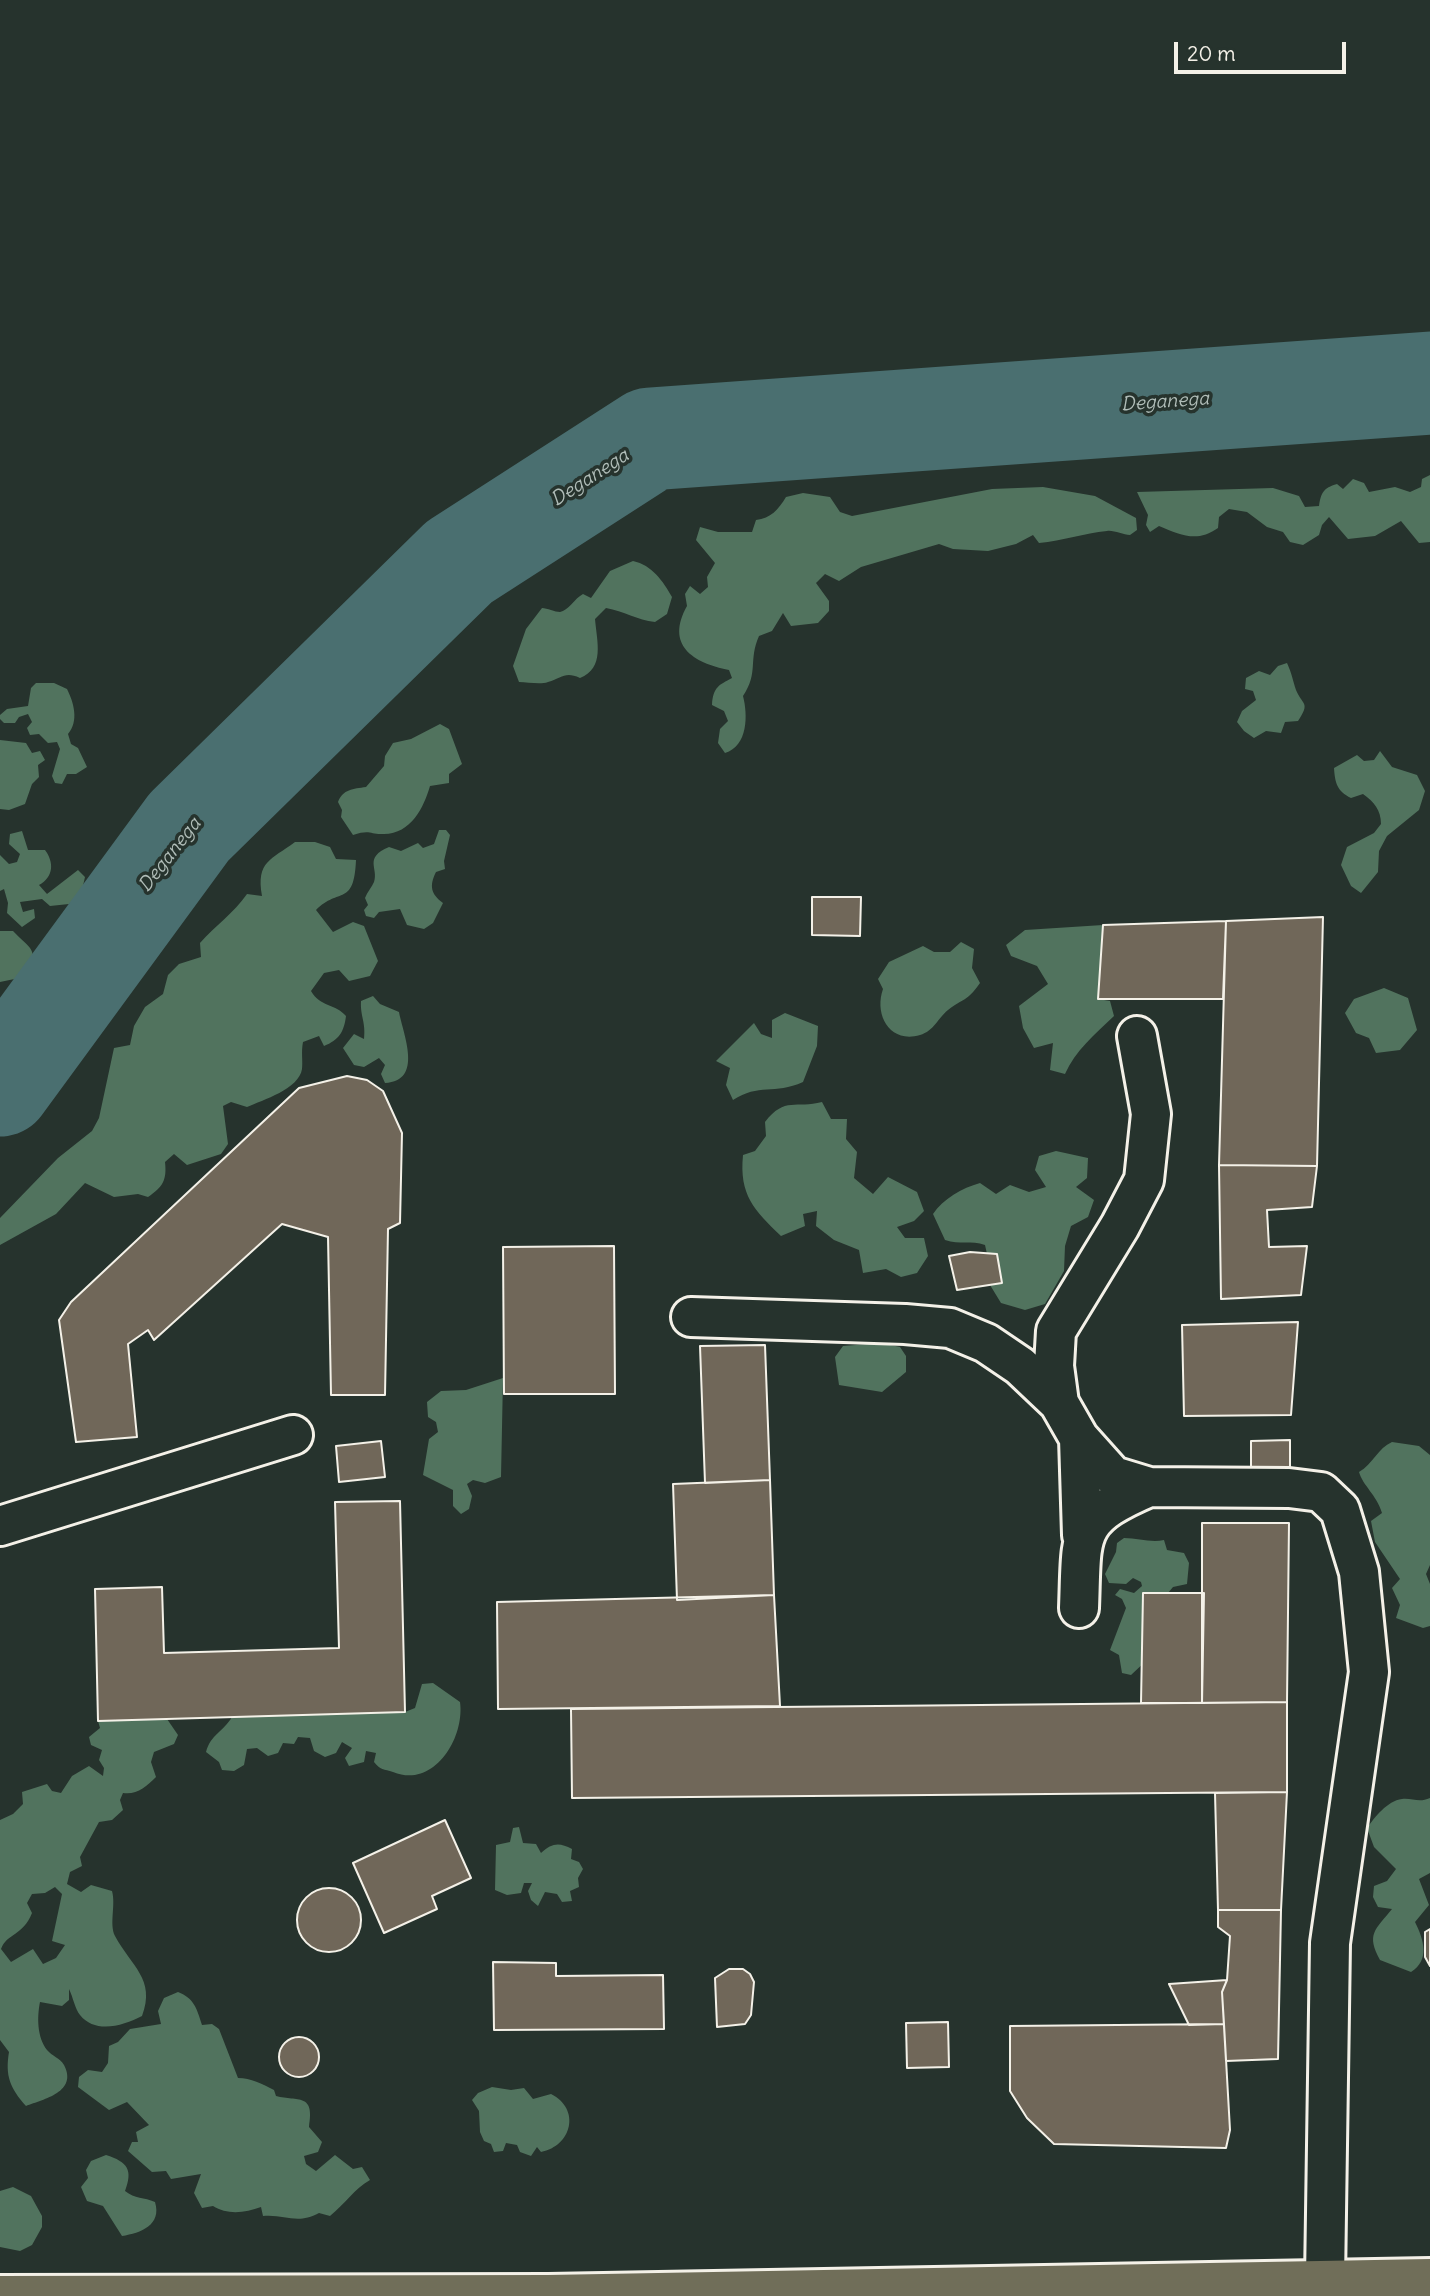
<!DOCTYPE html>
<html>
<head>
<meta charset="utf-8">
<style>
  body { margin:0 }
  #map { position:relative; width:1430px; height:2296px; overflow:hidden; background:#26332d; font-family:Delius,sans-serif }
  canvas { display:block }
  .scale { position:absolute; left:1174px; top:42px; width:172px; height:32px; box-sizing:border-box; border:4px solid #f4f1e8; border-top:0; padding-left:9px; font-size:21px; line-height:24px; white-space:nowrap; color:#f4f1e8; -webkit-text-stroke:5px #26332d; paint-order:stroke }
</style>
</head>
<body>
<div id="map">
<canvas width="1430" height="2296"></canvas>
<div class="scale">20 m</div>
</div>
<script>
const c = document.querySelector('canvas').getContext('2d');
c.lineJoin = 'round';
function fill(path, color) { c.fillStyle = color; c.fill(path, 'evenodd'); }
function strokePath(path, color, width, dash) { c.strokeStyle = color; c.lineWidth = width; c.lineCap = dash ? 'butt' : 'round'; c.setLineDash(dash || []); c.stroke(path); }
function write(font, color, halo, rows, align = 'center') {
  c.font = font + ' Delius,sans-serif'; c.lineWidth = 7; c.setLineDash([]); c.textBaseline = 'middle'; c.strokeStyle = halo; c.fillStyle = color; for (const [text, x, y, turn = 0] of rows) {
    c.save(); c.translate(x, y); c.rotate((+turn || 0) * Math.PI / 180); c.textAlign = isNaN(turn) ? turn : align; if (halo) c.strokeText(text, 0, 0); c.fillText(text, 0, 0); c.restore();
  }
}
const green = new Path2D(`
  M1430 475V542L1419 543 1401 521 1375 536 1348 539 1329 517 1322 525 1319 535 1303 545 1290 542 1283 532 1267 527 1247 512 1229 509 1219 517 1218 528C1197 543 1181 535 1159 526L1150 532 1146 525 1148 515 1137 492 1273 488 1299 496 1305 507 1319 506C1321 493 1323 488 1337 484L1343 489 1353 479 1364 483 1369 492 1395 487 1410 492 1421 487 1422 479Z
  M1043 487 1095 496 1136 518 1137 530 1130 535C1123 535 1114 530 1107 531 1084 533 1063 541 1039 543L1033 535 1016 544 988 551 953 549 939 544 861 567 839 581 825 574 816 583 829 601V611L818 623 791 626 783 613 772 631 759 636C748 661 759 672 743 696 748 715 748 746 725 753L718 743 720 729 728 721 724 711 712 705C713 687 719 685 732 678L729 670C693 663 665 645 687 606L685 594 690 586 700 594 708 587 707 577 715 563 696 540 700 527 718 532H752L756 520C771 518 778 510 786 497L803 493 830 497 840 512 852 516 992 489Z
  M633 561C652 565 663 581 672 597L667 614 655 622C637 620 624 611 606 608L595 619C597 642 605 668 580 678 565 671 562 678 548 682 540 685 528 682 519 682L513 666 526 629 542 608C547 608 555 612 560 612 568 611 575 598 583 594L591 598 610 571Z
  M1287 663C1292 674 1293 681 1296 690 1302 705 1311 702 1298 721L1285 722 1281 733 1266 731 1254 738 1244 731 1237 722 1242 711 1256 700 1253 691 1245 689 1246 678 1259 671 1270 675 1278 666Z
  M36 683H54L67 689C74 703 79 721 68 734L71 744 78 748 87 767 76 774H67L62 784 55 783 52 776 60 749 57 742 48 743 39 734 30 735 27 728 32 722 28 714 19 717 15 723H4L0 719V715L7 709 28 706 31 688Z
  M440 724 449 729 462 764 449 774V783L430 786C424 807 411 834 384 834 370 835 371 829 353 835L341 817 342 810 338 802C343 789 353 789 366 787L384 766 385 756 393 743 411 739Z
  M0 740 26 743 32 753 40 751 45 760 38 765 39 777 32 784 25 804 9 810 0 809Z
  M1380 751 1392 767 1417 775 1425 791 1419 810 1387 836 1379 851 1378 872 1361 893 1351 886 1341 865 1347 847 1374 833 1381 824C1381 810 1374 802 1363 794L1351 798C1337 791 1335 783 1334 768L1357 755 1364 761 1374 760Z
  M439 830H446L450 835 444 861 445 869 436 872C429 886 431 894 443 903L433 923 424 929 407 925 400 909 379 912 374 918 366 916 364 910 368 905 365 898C367 892 372 887 374 882 379 868 363 858 389 847L401 851 418 843 423 848 434 844Z
  M22 831 28 850H45C54 862 54 877 39 885L47 894 78 870 85 877 82 890 69 904 50 906 42 899 20 902 23 912 34 909 35 918 22 927 7 913 8 903 4 889 0 891V855L9 864 17 862 20 854 9 844 10 834Z
  M295 842H315L330 847 336 859 356 860C354 907 339 887 316 910L333 932 353 922 364 926 378 961 370 976 349 981 339 970 324 973 311 991C320 1007 336 1004 346 1016 344 1032 339 1040 324 1046L319 1036 303 1042C301 1052 303 1061 302 1069 299 1089 263 1100 247 1107L231 1102 223 1106 228 1144 221 1154 187 1165 174 1154 165 1162C167 1180 163 1187 148 1197L138 1194 114 1197 85 1183 56 1214 0 1245V1218L58 1158 92 1131 99 1118 114 1048 130 1045 134 1026 145 1007 163 994 168 975 179 964 201 957 200 943C215 926 234 913 247 894L262 896C256 861 271 860 295 842Z
  M1103 925 1098 999 1110 1001 1114 1016C1095 1034 1075 1051 1065 1074L1050 1070 1053 1043 1034 1048 1023 1028 1019 1006 1048 984 1037 966 1011 956 1006 945 1025 930Z
  M0 931H13C31 950 38 947 29 976L0 982Z
  M961 942 974 949 972 968 980 983C967 1002 963 998 948 1010 938 1018 934 1031 920 1035 889 1044 874 1014 883 989L878 979 889 962 923 946 934 952H950Z
  M1384 988 1408 998 1417 1030 1400 1050 1376 1053 1369 1038 1356 1033 1345 1013 1354 999Z
  M373 996 380 1004 399 1012C403 1034 424 1081 385 1083L381 1074 385 1065 379 1058 364 1067 354 1065 343 1048 354 1034 364 1039C366 1022 360 1016 361 1001Z
  M785 1013 818 1026 817 1046 803 1082C774 1095 759 1083 733 1100L726 1085 730 1068 716 1061 754 1023 761 1034 772 1038V1020Z
  M822 1102 831 1119H847L846 1139 857 1152 854 1178 873 1194 888 1177 917 1192 924 1211 914 1221 897 1227 905 1238H924L928 1256 917 1273 901 1277 886 1269 863 1273 859 1250 834 1240 816 1226 817 1211 803 1214 805 1226 781 1236C754 1210 739 1195 743 1155L755 1151 766 1136 765 1122C785 1096 796 1109 822 1102Z
  M1056 1151 1088 1158 1087 1178 1076 1187 1094 1200 1088 1217 1071 1226 1065 1246 1064 1271 1045 1304 1025 1310 1001 1303 990 1285 1002 1283 997 1255 987 1254 985 1245C971 1240 960 1245 945 1240L933 1214C943 1199 962 1188 980 1183L996 1194 1010 1185 1029 1192 1046 1187 1035 1170 1039 1156Z
  M881 1343 900 1347 906 1356V1372L882 1392 839 1385 835 1357 843 1346Z
  M503 1378 501 1477 485 1483 473 1480 467 1484 472 1496 469 1509 461 1514 453 1506V1490L423 1475 429 1439 438 1432 436 1422 428 1417 427 1402 441 1391 466 1390Z
  M1392 1442 1419 1446 1430 1455V1565L1426 1574 1430 1584V1626L1423 1628 1396 1618 1400 1605 1392 1588 1400 1579 1375 1542 1371 1521 1382 1513C1376 1494 1363 1486 1359 1472 1373 1464 1378 1448 1392 1442Z
  M1124 1538C1138 1538 1151 1543 1164 1540L1167 1550 1184 1553 1189 1563 1187 1584 1173 1587 1168 1593 1147 1660 1131 1675 1122 1673 1119 1655 1110 1650 1126 1608 1122 1599 1115 1595 1120 1589 1134 1593 1142 1586 1141 1582 1133 1578 1126 1584 1109 1583 1105 1574 1116 1552 1117 1543Z
  M433 1683 460 1702C465 1738 434 1789 393 1772 384 1769 380 1770 374 1762L376 1753 366 1751 364 1762 349 1766 345 1758 352 1748 342 1742 336 1753 325 1757 314 1751 310 1738 298 1737 294 1744 283 1743 278 1753 268 1756 257 1748 247 1749 244 1765 234 1771 222 1770 219 1762 206 1752C211 1734 223 1732 232 1717L405 1712 415 1708 422 1684Z
  M167 1719 178 1735 174 1744 154 1752 151 1762 156 1777C146 1787 137 1795 123 1793L120 1800 123 1810 112 1820 99 1822 80 1857 82 1866 70 1872 67 1884 81 1892 91 1885 112 1891C116 1905 109 1924 115 1936 131 1966 156 1979 142 2016 123 2026 95 2034 80 2015 75 2009 73 1997 69 1989V2000L62 2006 40 2002C37 2017 37 2037 47 2050 52 2056 60 2058 64 2065 78 2092 44 2099 26 2106 10 2088 5 2076 9 2052L0 2040V1820L13 1814 23 1804 22 1792 47 1784 52 1791 61 1793 72 1776 89 1766 103 1776 104 1768 99 1760 102 1750 91 1745 89 1737 100 1728 98 1721ZM55 1887 62 1894 52 1941 65 1945 56 1958 43 1964 33 1949 11 1962 1 1949C7 1933 23 1936 32 1913L27 1903 32 1894 45 1893Z
  M1430 1798V1873L1419 1879 1429 1905 1415 1922C1424 1940 1430 1960 1411 1972L1380 1960C1366 1934 1375 1930 1392 1909L1378 1907 1373 1897 1374 1886 1387 1881 1396 1869 1374 1847 1367 1828C1375 1817 1387 1801 1402 1799 1413 1798 1419 1803 1430 1798Z
  M519 1827 523 1843 536 1844 541 1853C552 1843 559 1842 572 1849L571 1859 579 1862 583 1869 578 1878 579 1887 570 1891 572 1901 562 1902 557 1894 545 1892 538 1906 531 1900 528 1891 532 1883H524L521 1893 507 1895 495 1890 496 1845 510 1842 513 1828Z
  M178 1992C194 1998 197 2009 202 2025L212 2024 219 2029 238 2078C251 2078 262 2084 274 2090L276 2096C298 2102 315 2092 309 2127L322 2142 318 2152 304 2156 306 2164 316 2171 335 2155 353 2169 362 2167 370 2180C355 2188 344 2205 330 2216L319 2213C297 2225 285 2214 263 2216L261 2207C245 2213 227 2215 213 2206L202 2208 194 2193 201 2174 171 2179 166 2171 152 2172 128 2151 132 2142H138L136 2132 149 2125 127 2102 109 2110 78 2087 79 2077 88 2070 102 2072 108 2063 109 2046 118 2042 130 2029 161 2024 158 2011 164 1998Z
  M492 2087 511 2090 524 2088 533 2099 551 2094C581 2109 572 2146 541 2152L537 2147 531 2156 520 2152 517 2145 506 2143 503 2151 494 2152 491 2144 484 2141 480 2132 479 2111 472 2100 478 2093Z
  M106 2155C128 2162 133 2170 125 2191 135 2199 144 2197 155 2202 162 2225 141 2233 122 2236L103 2206 87 2201 81 2187 88 2178 86 2170 91 2161Z
  M13 2187 31 2196 42 2216V2227L32 2245 20 2251 0 2247V2191Z`);
const river = new Path2D(`
  M0 1085 189 827 459 562 650 439 1430 383`);
const building = new Path2D(`
  M812 897H861L860 936 812 935Z
  M1323 917 1317 1166 1219 1165 1226 921Z
  M1226 921 1223 999H1098L1103 925Z
  M347 1076 367 1080 383 1091 402 1133 400 1223 388 1229 385 1395H331L328 1237 282 1224 154 1340 148 1330 128 1344 137 1437 76 1442 59 1320 71 1302 299 1088Z
  M1219 1165 1317 1166 1312 1207 1267 1210 1269 1247 1307 1246 1301 1295 1221 1299Z
  M614 1246 615 1394H504L503 1247Z
  M970 1252 997 1254 1002 1283 957 1290 949 1256Z
  M1298 1322 1291 1415 1184 1416 1182 1325Z
  M765 1345 770 1480 705 1483 700 1346Z
  M1290 1440V1470L1251 1471V1441Z
  M381 1441 385 1477 339 1482 336 1446Z
  M770 1480 774 1595 677 1600 673 1484Z
  M400 1501 405 1712 98 1721 95 1589 162 1587 164 1653 339 1648 335 1502Z
  M1202 1523H1289L1287 1702 1202 1703Z
  M1143 1593H1204L1202 1703H1141Z
  M774 1595 780 1706 498 1709 497 1602Z
  M1287 1702V1792L572 1798 571 1709Z
  M1287 1792 1281 1910H1218L1215 1793Z
  M445 1820 471 1878 432 1896 437 1909 384 1933 353 1863Z
  M297 1920a32 32 0 1 1 64 0a32 32 0 1 1-64 0Z
  M1218 1910H1281L1278 2059 1226 2061 1222 1992 1227 1980 1230 1936 1218 1927Z
  M1430 1929V1966L1425 1957V1932Z
  M493 1962 556 1963V1976L663 1975 664 2029 494 2030Z
  M729 1969H743L750 1974 754 1982 751 2015 745 2024 717 2027 715 1978Z
  M1227 1980 1222 1992 1224 2024 1189 2025 1169 1984Z
  M948 2022 949 2067 907 2068 906 2023Z
  M1224 2024 1230 2130 1226 2148 1054 2144 1027 2118 1010 2091V2026Z
  M279 2057a20 20 0 1 1 40 0a20 20 0 1 1-40 0Z`);
const minor = new Path2D(`
  M1137 1036 1151 1114 1144 1180 1120 1226 1056 1331 1054 1366 1059 1403 1079 1438 1113 1476 1149 1487 1289 1488 1321 1492 1340 1510 1359 1572 1369 1672 1330 1943 1325 2280
  M691 1317 905 1324 950 1328 986 1343 1020 1366 1059 1403
  M1079 1438 1082 1535
  M0 1526 293 1435
  M1079 1608C1082 1533 1074 1519 1149 1487`);
const highway = new Path2D(`
  M0 2295 548 2294 1430 2278`);
const waterNames = [
  ["Deganega",1165,402,-4],
  ["Deganega",590,478,-33],
  ["Deganega",170,855,-52]
];
fill(green, '#51735e');
strokePath(river, '#4a6f70', 103);
fill(building, '#706759');
strokePath(building, '#f4f1e8', 2);
strokePath(minor, '#f4f1e8', 44);
strokePath(highway, '#f4f1e8', 44);
strokePath(minor, '#26332d', 38);
strokePath(highway, '#706e59', 38);
write('italic 19px', '#b0bdb8', '#26332d', waterNames);
</script>
</body>
</html>
